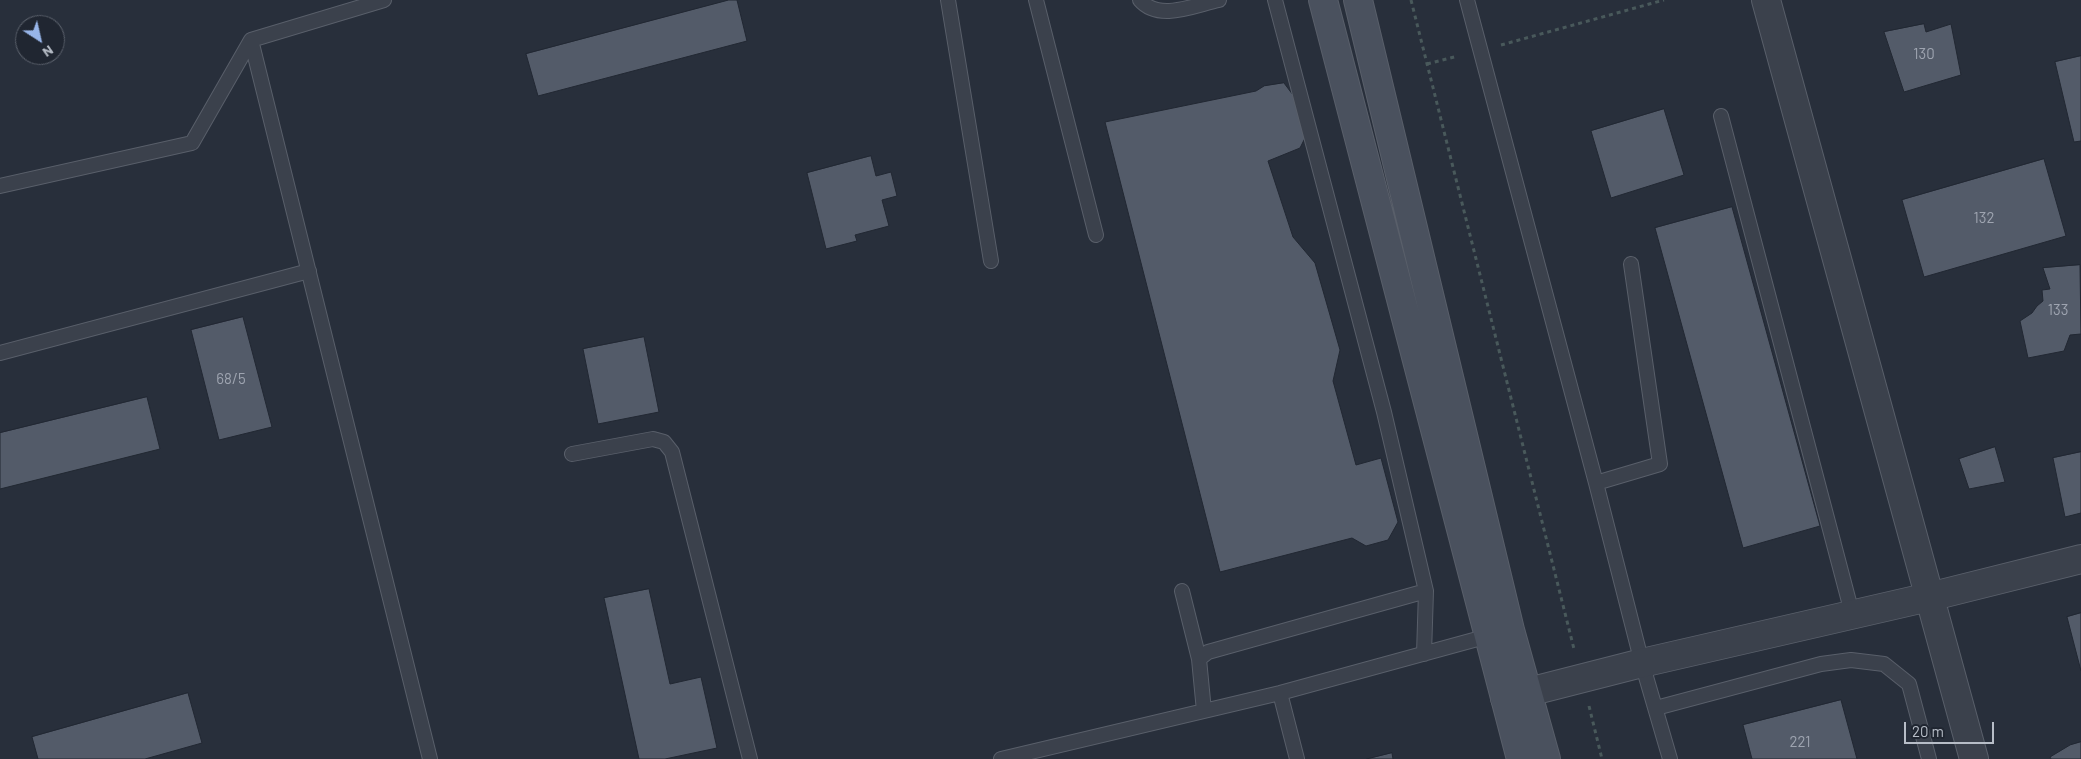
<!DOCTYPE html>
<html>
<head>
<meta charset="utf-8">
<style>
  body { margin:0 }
  #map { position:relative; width:2081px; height:759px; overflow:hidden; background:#282f3b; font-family:Barlow,sans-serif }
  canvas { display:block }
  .north { position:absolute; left:15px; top:15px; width:50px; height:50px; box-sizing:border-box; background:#202631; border:1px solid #5c626d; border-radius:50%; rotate:145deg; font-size:14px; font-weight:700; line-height:20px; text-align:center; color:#b7bdc7 }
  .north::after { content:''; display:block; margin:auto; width:18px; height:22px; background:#98b6ea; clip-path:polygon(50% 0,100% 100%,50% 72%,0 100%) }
  .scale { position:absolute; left:1904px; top:722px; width:90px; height:22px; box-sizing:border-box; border:2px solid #b7bdc7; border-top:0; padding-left:6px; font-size:15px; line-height:18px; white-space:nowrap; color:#b7bdc7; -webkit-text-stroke:4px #202631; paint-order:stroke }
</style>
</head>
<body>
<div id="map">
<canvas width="2081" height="759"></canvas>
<div class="north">N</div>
<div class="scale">20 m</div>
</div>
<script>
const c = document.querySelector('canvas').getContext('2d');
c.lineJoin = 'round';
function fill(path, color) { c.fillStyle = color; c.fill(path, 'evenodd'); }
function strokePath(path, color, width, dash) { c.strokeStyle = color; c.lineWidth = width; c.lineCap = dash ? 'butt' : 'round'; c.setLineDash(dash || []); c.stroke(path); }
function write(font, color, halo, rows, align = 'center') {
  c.font = font + ' Barlow,sans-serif'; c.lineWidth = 4; c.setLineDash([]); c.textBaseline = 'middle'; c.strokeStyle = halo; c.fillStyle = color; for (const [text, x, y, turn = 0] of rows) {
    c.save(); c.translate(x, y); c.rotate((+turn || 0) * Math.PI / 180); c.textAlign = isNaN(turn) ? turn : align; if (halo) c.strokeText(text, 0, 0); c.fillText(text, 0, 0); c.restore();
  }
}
const building = new Path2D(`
  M729 0H737L747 41 538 96 526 54Z
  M1924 24 1926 32 1951 24 1961 75 1904 92 1884 32Z
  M2081 56V141L2074 142 2055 62Z
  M1284 83 1293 95 1305 138 1300 148 1268 161 1293 237 1315 263 1340 350 1333 381 1356 465 1381 458 1398 522 1388 540 1366 546 1352 538 1220 572 1105 122 1256 91 1264 86Z
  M1664 109 1684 175 1611 198 1591 131Z
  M871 156 876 176 891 172 897 196 882 200 889 226 855 235 857 241 826 249 807 173Z
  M2044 159 2066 236 1924 277 1902 200Z
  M1732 207 1820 526 1743 548 1655 228Z
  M2080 265 2081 334 2070 335 2064 351 2028 358 2020 321 2032 313 2037 306 2043 301 2042 290 2050 289 2043 268Z
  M243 317 272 427 219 440 191 330Z
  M644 337 659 412 598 424 583 349Z
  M147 397 160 449 0 489V433Z
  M1995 447 2005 482 1969 489 1959 459Z
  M2081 452V513L2065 517 2053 458Z
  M649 589 670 684 701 677 717 748 665 759H639L604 598Z
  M2081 613V671L2067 617Z
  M188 693 202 743 145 759H38L32 737Z
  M1841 700 1857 759H1752L1743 725Z
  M2081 742V759H2051L2050 757 2070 745Z
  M1392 753 1393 759H1367Z`);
const path = new Path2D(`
  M1411 0 1574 649
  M1501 45 1664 0
  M1427 64 1458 56
  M1589 706 1602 759`);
const lane = new Path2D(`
  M948 0 991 261
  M1036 0 1096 235
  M1140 0C1159 22 1195 5 1219 0
  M1275 0 1384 412 1426 591 1424 654
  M1467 0 1596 483 1642 663 1670 759
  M251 40 430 759
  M1721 116 1852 613
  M0 186 192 143 251 40 384 0
  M0 353 309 271
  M572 454 653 439 664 442 672 452 750 759
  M1596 483 1660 464 1631 264
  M1182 591 1199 659
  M1280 693 1297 759
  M1656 708 1821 664 1851 660 1884 664 1909 684 1929 759
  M1204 711 1199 659 1208 652 1426 591
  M1001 759 1280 693 1492 635`);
const street = new Path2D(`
  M1766 0 1974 759
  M1505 698 1642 663 1929 597 2081 559`);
const secondary = new Path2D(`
  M1323 0 1521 759
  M1358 0 1510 630 1546 759`);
const numberNames = [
  ["130",1924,54],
  ["132",1984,218],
  ["133",2058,310],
  ["68/5",231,379],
  ["221",1800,742]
];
fill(building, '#535b69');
strokePath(building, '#222833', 1);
strokePath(lane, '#595f6a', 16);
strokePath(street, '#595f6a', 30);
strokePath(secondary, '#595f6a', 30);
strokePath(path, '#49595b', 3, [4, 4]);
strokePath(lane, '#3b414c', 14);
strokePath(street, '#3b414c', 28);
strokePath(secondary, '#4a515e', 28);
write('15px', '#9ea4b0', null, numberNames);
</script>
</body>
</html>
